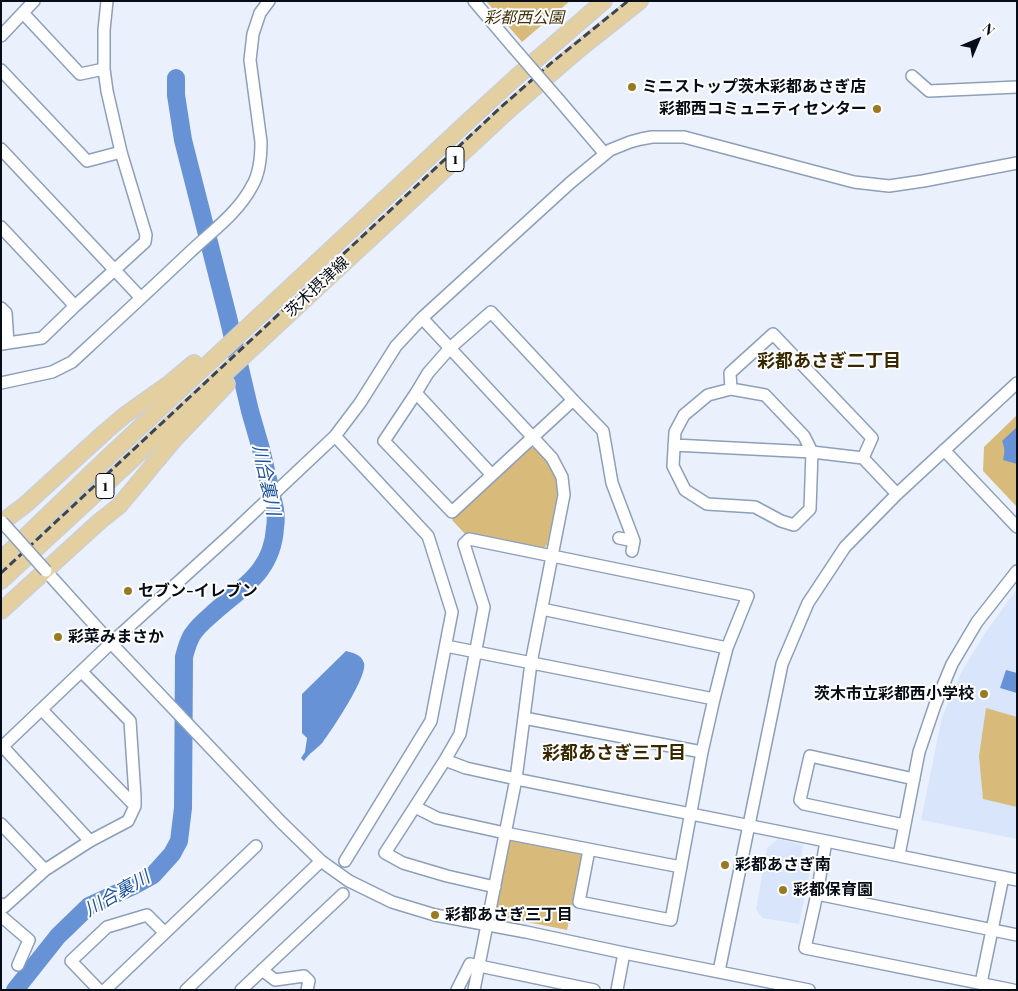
<!DOCTYPE html>
<html>
<head>
<meta charset="utf-8">
<style>
  body { margin:0 }
  #map { position:relative; width:1018px; height:991px; overflow:hidden; background:#eaf1fd; font-family:"Playfair Display",serif }
  canvas { display:block }
  .frame { position:absolute; inset:0; border:2px solid #070d16; pointer-events:none }
  .north { position:absolute; left:953px; top:15px; width:50px; height:50px; -webkit-text-stroke:4px #fefefe; paint-order:stroke; rotate:45deg; font-size:14px; font-weight:700; line-height:20px; text-align:center; color:#070d16 }
  .north::after { content:''; display:block; margin:auto; width:18px; height:22px; background:#070d16; clip-path:polygon(50% 0,100% 100%,50% 72%,0 100%) }
</style>
</head>
<body>
<div id="map">
<canvas width="1018" height="991"></canvas>
<div class="frame"></div>
<div class="north">N</div>
</div>
<script>
const c = document.querySelector('canvas').getContext('2d');
c.lineJoin = 'round';
function fill(path, color) { c.fillStyle = color; c.fill(path, 'evenodd'); }
function strokePath(path, color, width, dash) { c.strokeStyle = color; c.lineWidth = width; c.lineCap = dash ? 'butt' : 'round'; c.setLineDash(dash || []); c.stroke(path); }
function write(font, color, halo, rows, align = 'center') {
  c.font = font + ' "Playfair Display","Noto Sans JP",serif'; c.lineWidth = 4; c.setLineDash([]); c.textBaseline = 'middle'; c.strokeStyle = halo; c.fillStyle = color; for (const [text, x, y, turn = 0] of rows) {
    c.save(); c.translate(x, y); c.rotate((+turn || 0) * Math.PI / 180); c.textAlign = isNaN(turn) ? turn : align; if (halo) c.strokeText(text, 0, 0); c.fillText(text, 0, 0); c.restore();
  }
}
const built = new Path2D(`
  M1017 589V839L921 820 942 717 962 671 985 633Z
  M778 839 803 845 800 868 810 871 799 924 762 918 756 909 767 848Z`);
const green = new Path2D(`
  M486 1H570L522 42Z
  M1017 415V507L983 471 984 447Z
  M530 448H535C540 453 546 457 549 463 565 488 553 518 547 545L543 549 465 534 452 520Z
  M986 708 1017 717V807L983 799 979 756Z
  M514 839 579 852 583 859 567 930 497 916 494 910 507 844Z`);
const water = new Path2D(`
  M1017 427V464L1003 460C1005 453 1005 448 1002 441Z
  M346 651C353 653 361 654 364 663 368 676 332 730 323 742 317 749 309 753 304 761L301 758 305 752 307 738 302 733V694Z
  M1006 670 1017 673V693L1000 688Z`);
const river = new Path2D(`
  M15 990 58 936 89 906 133 886 153 875 172 854 179 841 183 808 184 657C186 649 188 642 192 635 197 627 204 621 211 615 240 588 272 574 275 528 276 522 276 516 275 509L261 449 250 411 228 317 183 140 176 95V78`);
const minor = new Path2D(`
  M474 1 513 47
  M23 13 80 74 104 69
  M1 36 34 1
  M1 70 87 161 121 152
  M912 76 929 91 1017 87
  M559 100 605 154
  M1 149 141 298
  M1 227 75 306 145 242 146 235 121 152 107 91 104 69V30L107 1
  M1 308 6 313 8 343 2 344
  M491 312 573 400 452 512 384 441 416 393 428 373 450 348Z
  M422 318 552 458 562 477 564 495 531 663 516 779 474 990
  M8 343 42 338 75 306
  M1 383 52 372 72 362C112 325 151 289 190 252 211 232 238 213 252 186 260 173 261 157 261 142L250 60 253 34 260 13 269 1
  M731 389 765 395 804 436 812 452 810 509 794 525 781 521 755 507 707 504 685 490 673 466 675 432 684 415 708 395Z
  M731 389 730 373 773 334 872 438 863 458
  M416 393 492 475
  M573 400 603 431 612 483 634 541 632 551
  M335 436 428 536 452 612 431 721 345 861
  M674 445 812 452 863 458 897 494
  M944 450 1017 527
  M619 538 634 541
  M46 571 111 643 281 822 321 861 349 881 392 902 435 915 526 932 624 953 809 990
  M542 609 727 648
  M446 646 714 699
  M42 710 135 806
  M524 718 702 752
  M3 747 90 841
  M1 748 111 643 230 535 335 436 360 403 396 346 422 318 570 183 610 150 630 142 641 139 652 137H684L854 182 889 186 923 181 1017 163
  M445 760 466 768 516 779 826 841
  M415 807 437 818 505 833 681 867
  M1 824 45 870
  M904 825 804 804 800 800 810 756 914 779
  M899 855 919 752 935 705 952 664 977 622 1017 571
  M495 887 447 876 403 863 385 853 445 760 460 734 484 607 464 544 469 539 748 596 727 648 714 699 702 752 671 920 579 902 589 850
  M817 894 1017 935
  M1 904 4 907 45 870 90 841 128 821 135 806V796L130 721 82 672
  M1 916 29 940 18 965
  M262 970 275 980 304 976 309 981 307 990
  M719 971 782 664 808 603 845 547 897 494 1017 383
  M981 983 1003 877
  M99 990 71 961 107 927 147 915 165 933
  M105 990 256 846
  M186 990 321 861
  M241 990 343 894
  M457 990 470 964 594 990
  M617 990 624 953
  M1013 990 805 948 817 894 826 841 1017 880`);
const major = new Path2D(`
  M1 523 25 505 105 432 125 415 170 383 194 363
  M1 560 107 458 464 125 514 79 604 1
  M1 581 91 498 510 109 577 51 640 1
  M1 611 100 521 119 506 173 441 227 384`);
const rail = new Path2D(`
  M1 573 500 108 550 64 628 1`);
const minorBridge = new Path2D(`
  M513 47 559 100
  M2 522 46 571`);
const markers = [
  [632,87,5,"#9a7923"],
  [877,109,5,"#9a7923"],
  [128,591,5,"#9a7923"],
  [58,637,5,"#9a7923"],
  [984,694,5,"#9a7923"],
  [725,865,5,"#9a7923"],
  [783,890,5,"#9a7923"],
  [435,915,5,"#9a7923"]
];
const shields = [
  [455,159,18],
  [105,486,18]
];
const shieldNames = [
  ["1",455,159],
  ["1",105,486]
];
const parkNames = [
  ["彩都西公園",524,18]
];
const poiNames = [
  ["ミニストップ茨木彩都あさぎ店",642,87],
  ["彩都西コミュニティセンター",867,109,"right"],
  ["セブン-イレブン",138,591],
  ["彩菜みまさか",68,637],
  ["茨木市立彩都西小学校",974,694,"right"],
  ["彩都あさぎ南",735,865],
  ["彩都保育園",793,890],
  ["彩都あさぎ三丁目",445,915]
];
const streetNames = [
  ["茨木摂津線",317,287,-43]
];
const neighbourhoodNames = [
  ["彩都あさぎ二丁目",829,361],
  ["彩都あさぎ三丁目",614,753]
];
const waterNames = [
  ["川合裏川",266,480,78],
  ["川合裏川",117,894,-30]
];
fill(built, '#d8e5fa');
fill(green, '#d8bb7a');
fill(water, '#6792d5');
strokePath(river, '#6792d5', 18);
strokePath(minor, '#8d9fb9', 14);
strokePath(major, '#cdcfd0', 18);
strokePath(minor, '#fff', 11);
strokePath(major, '#e3cfa0', 15);
strokePath(rail, '#3e454e', 3, [8, 4]);
strokePath(minorBridge, '#8d9fb9', 14, []);
strokePath(minorBridge, '#fff', 11);
for (const [x, y, r, color] of markers) { const dot = new Path2D(); dot.arc(x, y, r, 0, 2 * Math.PI); c.fillStyle = color; c.fill(dot); strokePath(dot, '#fefefe', 2); }
for (const [x, y, w] of shields) { const box = new Path2D(); box.roundRect(x - w / 2, y - 12.5, w, 25, 4); c.fillStyle = '#fefefe'; c.fill(box); strokePath(box, '#070d16', 1); }
write('bold 15px', '#070d16', null, shieldNames);
write('italic 16px', '#43340f', '#fefefe', parkNames);
write('bold 16px', '#070d16', '#fefefe', poiNames, 'left');
write('16px', '#070d16', '#fefefe', streetNames);
write('bold 18px', '#372800', '#fefefe', neighbourhoodNames);
write('italic 18px', '#1c53a2', '#fefefe', waterNames);
</script>
</body>
</html>
